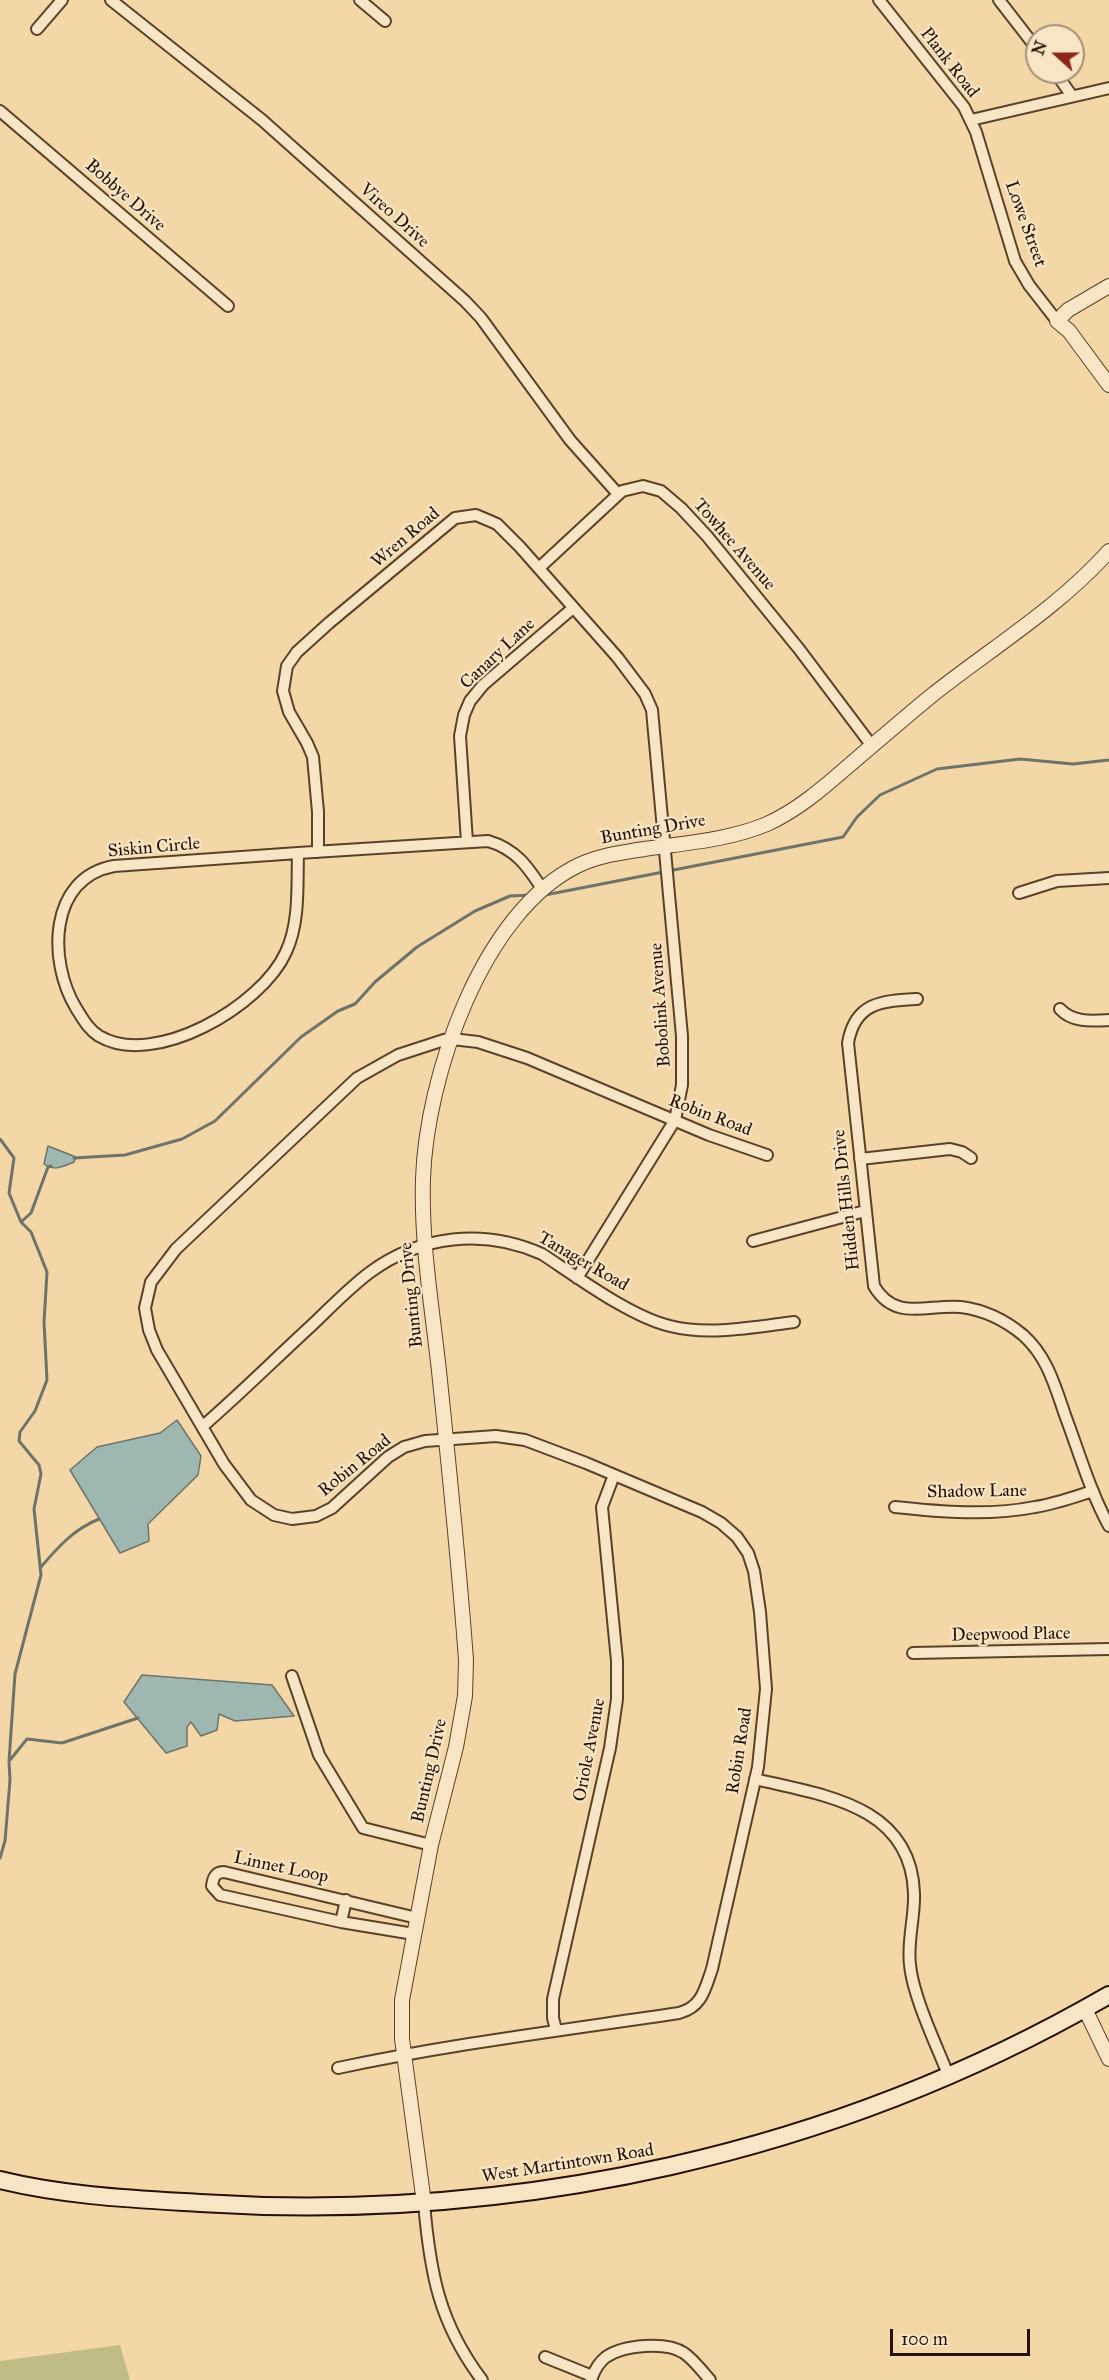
<!DOCTYPE html>
<html>
<head>
<meta charset="utf-8">
<style>
  body { margin:0 }
  #map { position:relative; width:1109px; height:2380px; overflow:hidden; background:#f4d7a7; font-family:"IM FELL Great Primer",serif }
  canvas { display:block }
  .north { position:absolute; left:1025px; top:24px; width:60px; height:60px; box-sizing:border-box; background:#f8e5c6; border:2px solid #a49077; border-radius:50%; rotate:291deg; font-size:16px; font-weight:700; line-height:24px; text-align:center; color:#261000 }
  .north::after { content:''; display:block; margin:auto; width:21px; height:27px; background:#8f2418; clip-path:polygon(50% 0,100% 100%,50% 72%,0 100%) }
  .scale { position:absolute; left:890px; top:2329px; width:140px; height:27px; box-sizing:border-box; border:3px solid #261000; border-top:0; padding-left:8px; font-size:18px; line-height:21px; white-space:nowrap; color:#261000; -webkit-text-stroke:4px #f8e5c6; paint-order:stroke }
</style>
</head>
<body>
<div id="map">
<canvas width="1109" height="2380"></canvas>
<div class="north">N</div>
<div class="scale">100 m</div>
</div>
<script>
const c = document.querySelector('canvas').getContext('2d');
c.lineJoin = 'round';
function fill(path, color) { c.fillStyle = color; c.fill(path, 'evenodd'); }
function strokePath(path, color, width, dash) { c.strokeStyle = color; c.lineWidth = width; c.lineCap = dash ? 'butt' : 'round'; c.setLineDash(dash || []); c.stroke(path); }
function write(font, color, halo, rows, align = 'center') {
  c.font = font + ' "IM FELL Great Primer",serif'; c.lineWidth = 4.5; c.setLineDash([]); c.textBaseline = 'middle'; c.strokeStyle = halo; c.fillStyle = color; for (const [text, x, y, turn = 0] of rows) {
    c.save(); c.translate(x, y); c.rotate((+turn || 0) * Math.PI / 180); c.textAlign = isNaN(turn) ? turn : align; if (halo) c.strokeText(text, 0, 0); c.fillText(text, 0, 0); c.restore();
  }
}
const green = new Path2D(`
  M120 2345 130 2380H0V2361Z`);
const water = new Path2D(`
  M48 1146 76 1157 74 1162C63 1166 55 1172 44 1164Z
  M177 1420 201 1456 198 1475 148 1524 149 1541 120 1553 70 1470 97 1447 160 1433Z
  M142 1675 272 1685 294 1716 235 1721 219 1714 217 1730 201 1736 191 1722 187 1727V1746L166 1753 124 1702Z`);
const stream = new Path2D(`
  M545 895 843 837 857 817 880 795 937 769 1020 759 1073 764 1109 760
  M0 1139 14 1158 9 1193 21 1222 31 1232 47 1272 44 1322 47 1380 35 1411 20 1432 19 1441 39 1465 41 1474 34 1509 41 1575 15 1674 9 1761 10 1780 5 1841 0 1858
  M74 1158 125 1155 182 1139 215 1121 301 1037 338 1011 355 1004 375 982 417 947 475 911 510 896 530 895
  M21 1222 31 1213 48 1167 51 1166
  M41 1567C58 1547 74 1529 99 1519
  M10 1760 27 1739 62 1743 138 1718`);
const minor = new Path2D(`
  M111 0 262 120 465 301 481 318 570 440 618 494
  M360 0 385 21
  M879 0 964 107 976 132 1015 261 1029 285 1057 321
  M999 0 1037 49
  M37 29 62 0
  M1055 72 1072 96
  M0 111 228 306
  M971 120 1109 88
  M539 568 622 491 643 486 661 491 681 508 707 536 799 649 872 746
  M467 842 460 736 464 715 470 701 483 685 573 608
  M318 852V812L313 757 307 743 289 712 283 691 287 666 297 652 329 623 455 518 476 515 497 524 520 547 618 658 645 694 652 710 682 1036V1085L675 1120 577 1278
  M298 853C297 885 300 922 286 952 262 1006 154 1069 99 1036 88 1029 83 1019 76 1008 48 962 48 878 114 866Z
  M298 853 488 841C516 849 528 867 543 890
  M1019 893 1057 881 1109 878
  M917 999C882 1001 855 1002 848 1043L874 1286C895 1322 927 1304 961 1307 984 1310 1005 1320 1023 1335 1047 1356 1055 1386 1065 1415 1079 1452 1090 1491 1109 1526
  M1060 1009C1073 1023 1092 1021 1109 1020
  M860 1159 950 1149 962 1152 971 1158
  M753 1241 865 1211
  M203 1426C240 1394 275 1359 311 1326 330 1308 348 1289 369 1273 420 1235 484 1228 542 1254 577 1277 631 1317 670 1326 709 1336 754 1327 794 1322
  M895 1507C941 1512 990 1516 1035 1507 1055 1504 1074 1497 1093 1491
  M913 1653 1109 1649
  M292 1676 319 1755 363 1828 431 1845
  M755 1779C821 1795 911 1804 914 1893 915 1917 907 1941 910 1965 913 1997 937 2046 949 2077
  M341 1922 346 1900
  M414 1934 341 1922 220 1895 212 1886C213 1878 215 1872 224 1872L417 1918
  M556 2030 553 2018V1999L610 1748 617 1699V1661L602 1507 614 1475
  M338 2068C451 2044 565 2030 679 2013 702 2007 705 1989 712 1969L758 1767 766 1689 760 1612 754 1571 748 1553 737 1537 721 1523 702 1512 586 1463 525 1440 496 1436 425 1441 404 1447 388 1457 332 1508 316 1516 292 1519 274 1515 251 1500 224 1464 157 1350 149 1330 145 1308 151 1282 176 1249 357 1078 398 1055 444 1040 452 1039 478 1042 527 1058 709 1135 767 1155
  M424 2203C430 2273 439 2323 482 2380
  M545 2357 592 2376
  M591 2380C594 2371 598 2363 606 2357 623 2345 666 2341 684 2353 694 2360 702 2371 710 2380`);
const tertiary = new Path2D(`
  M1109 286 1068 310 1057 321 1069 331 1109 385
  M1085 2009 1109 2059
  M424 2203 402 2039V2000L431 1845 456 1747 465 1696 466 1660C459 1563 449 1467 439 1371 432 1307 421 1243 423 1179 426 1078 482 911 579 865 600 855 621 853 644 849 685 843 729 840 767 824 796 811 822 789 846 768 874 744 902 720 931 696 990 649 1058 608 1109 551`);
const secondary = new Path2D(`
  M0 2180C65 2196 134 2199 200 2203 517 2223 834 2154 1109 1995`);
const streetNames = [
  ["Plank Road",949,63,52],
  ["Bobbye Drive",125,196,41],
  ["Vireo Drive",394,216,42],
  ["Lowe Street",1025,224,70],
  ["Wren Road",406,538,-40],
  ["Towhee Avenue",734,545,49],
  ["Canary Lane",498,654,-43],
  ["Bunting Drive",653,830,-10],
  ["Siskin Circle",154,848,-5],
  ["Bobolink Avenue",661,1005,-94],
  ["Robin Road",710,1116,21],
  ["Hidden Hills Drive",847,1200,-96],
  ["Tanager Road",583,1262,30],
  ["Bunting Drive",412,1295,-96],
  ["Robin Road",355,1466,-39],
  ["Shadow Lane",977,1492,-1],
  ["Deepwood Place",1011,1635,-1],
  ["Oriole Avenue",590,1750,-79],
  ["Robin Road",740,1751,-81],
  ["Bunting Drive",430,1771,-77],
  ["Linnet Loop",281,1868,12],
  ["West Martintown Road",568,2164,-9]
];
fill(green, '#bfbd85');
fill(water, '#9fb7b1');
strokePath(water, '#6f746a', 1.5);
strokePath(stream, '#6f746a', 3);
strokePath(minor, '#5a422a', 14);
strokePath(tertiary, '#5a422a', 16);
strokePath(secondary, '#261000', 20);
strokePath(minor, '#f8e5c6', 10);
strokePath(tertiary, '#f8e5c6', 14);
strokePath(secondary, '#f8e5c6', 16);
write('18px', '#261000', '#f8e5c6', streetNames);
</script>
</body>
</html>
